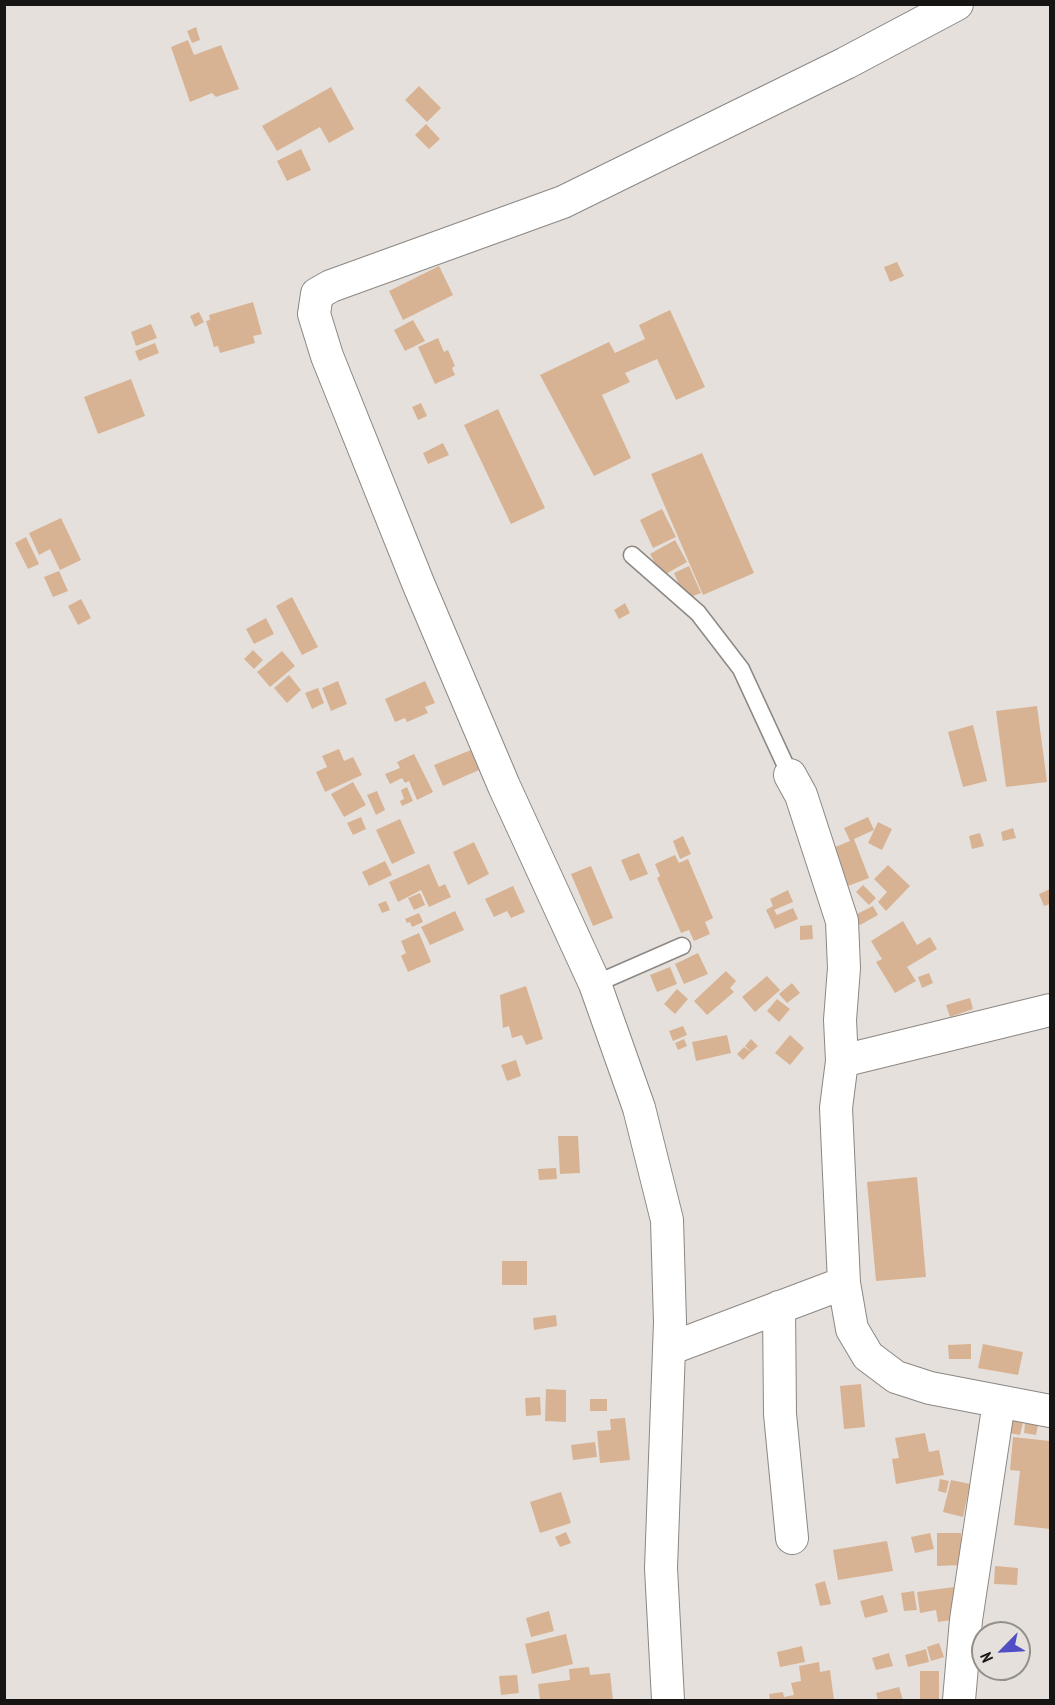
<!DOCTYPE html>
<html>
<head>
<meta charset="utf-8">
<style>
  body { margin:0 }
  #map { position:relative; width:1055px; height:1705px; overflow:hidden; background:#e5e0db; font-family:"PT Sans Narrow",sans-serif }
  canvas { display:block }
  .frame { position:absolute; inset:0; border:6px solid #171514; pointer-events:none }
  .north { position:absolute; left:971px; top:1621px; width:60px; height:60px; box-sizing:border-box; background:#e5e0db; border:2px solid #938f8b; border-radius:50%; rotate:246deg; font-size:16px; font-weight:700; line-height:24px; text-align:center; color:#171514 }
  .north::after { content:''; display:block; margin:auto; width:21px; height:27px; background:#514ec5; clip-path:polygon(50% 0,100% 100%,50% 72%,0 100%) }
</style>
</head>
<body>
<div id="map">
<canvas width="1055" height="1705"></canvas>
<div class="frame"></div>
<div class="north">N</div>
</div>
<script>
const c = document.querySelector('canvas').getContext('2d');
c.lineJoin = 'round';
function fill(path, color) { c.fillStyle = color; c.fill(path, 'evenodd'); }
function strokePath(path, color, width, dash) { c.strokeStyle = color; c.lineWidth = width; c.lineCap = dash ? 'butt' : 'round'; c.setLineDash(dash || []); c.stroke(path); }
const building = new Path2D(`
  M196 27 200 40 192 43 187 31Z
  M188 40 194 55 221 45 239 89 216 97 212 93 190 102 171 47Z
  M419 86 441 108 427 122 405 100Z
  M331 87 354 129 329 143 320 127 277 151 262 126Z
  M426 124 440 139 429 149 415 135Z
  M301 149 311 170 287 181 277 161Z
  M897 262 904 276 890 282 884 267Z
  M439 266 453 295 403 320 389 291Z
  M253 302 262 334 253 336 255 343 220 353 218 346 214 347 206 321 210 320 209 315Z
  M670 310 705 387 676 400 657 359 625 373 630 382 602 395 631 458 594 476 540 375 609 342 615 353 645 339 639 325Z
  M199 312 204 322 195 327 190 316Z
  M413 320 425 341 405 351 394 330Z
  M151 324 157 338 136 346 131 332Z
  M438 338 444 352 448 350 455 366 452 368 455 375 435 384 418 347Z
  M155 343 159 353 139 361 135 351Z
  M131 379 145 416 98 434 84 397Z
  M421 403 427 416 418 420 412 407Z
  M498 409 545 508 511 524 464 425Z
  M443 443 449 455 428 464 423 453Z
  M702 453 754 573 703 595 651 474Z
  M662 509 676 537 653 548 640 520Z
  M61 518 81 560 60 570 50 549 39 555 29 533Z
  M26 537 39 564 28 569 15 543Z
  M675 540 687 562 662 576 650 554Z
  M689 566 701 593 685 599 674 573Z
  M59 571 68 591 53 597 44 577Z
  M292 597 318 647 302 655 276 606Z
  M81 599 91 618 78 625 68 606Z
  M625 603 630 613 619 619 614 610Z
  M266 618 274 634 254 644 246 629Z
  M253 650 263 660 254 669 244 659Z
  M282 651 295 666 270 687 257 672Z
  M289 675 301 690 287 703 274 688Z
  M338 681 347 704 331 711 322 688Z
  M425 681 435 703 425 707 428 713 407 722 405 718 395 722 385 699Z
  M318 688 324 703 312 709 305 693Z
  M1037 706 1047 782 1006 787 996 711Z
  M973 725 987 781 963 787 948 732Z
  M339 749 344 761 353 757 362 775 325 792 316 772 327 767 322 756Z
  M471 750 479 770 443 786 434 765Z
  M414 754 433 792 417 800 409 781 405 783 402 778 390 784 385 774 400 768 397 762Z
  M353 782 366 805 344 817 331 794Z
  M407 787 413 801 402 806 400 801 404 799 401 790Z
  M377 791 385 810 376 815 367 795Z
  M361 817 366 829 353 835 347 823Z
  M868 817 874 830 854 839 869 878 848 886 833 848 850 841 844 828Z
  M400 819 415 853 392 864 376 830Z
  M878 822 892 829 882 850 868 843Z
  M1013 828 1016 838 1003 841 1001 832Z
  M980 833 984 846 972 849 969 836Z
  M683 836 691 854 680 859 673 841Z
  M474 842 489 874 468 885 453 852Z
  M639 853 648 874 630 881 621 860Z
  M675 855 679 863 688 859 713 918 705 922 710 934 694 941 689 930 681 933 657 878 660 876 655 864Z
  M385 861 392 875 369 886 362 872Z
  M429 864 439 887 445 884 451 897 429 907 421 890 398 902 389 882Z
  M888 865 910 886 886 911 878 902 887 892 874 879Z
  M591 866 613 918 593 926 571 874Z
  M863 885 876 898 869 905 856 892Z
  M513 886 525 912 511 918 507 911 494 917 485 899Z
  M1050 889V904L1044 906 1039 894Z
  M788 890 793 902 774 910 777 915 793 908 798 919 775 929 766 910 773 906 770 899Z
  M420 893 425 905 414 910 408 898Z
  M386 901 390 910 382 913 378 904Z
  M873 906 878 915 860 925 855 915Z
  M455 911 464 930 430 945 421 927Z
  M419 913 423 922 412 927 410 922 407 923 405 919Z
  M903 921 917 945 930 937 937 949 907 967 916 981 895 993 876 962 882 959 871 941Z
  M812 925 813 939 800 940V926Z
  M419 933 431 962 408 972 401 956 406 953 401 941Z
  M698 953 708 974 684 984 675 964Z
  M670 967 677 984 657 992 650 975Z
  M726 971 736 981 730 988 734 992 707 1015 694 1001Z
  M929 973 933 983 922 988 918 977Z
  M767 976 780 990 755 1012 742 997Z
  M792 983 800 993 787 1003 779 994Z
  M526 986 543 1039 526 1045 522 1035 512 1038 509 1026 503 1028 500 995Z
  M677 989 688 999 675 1014 664 1004Z
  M970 998 973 1009 950 1017 946 1005Z
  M777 999 790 1009 779 1022 767 1011Z
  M683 1026 687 1035 673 1041 669 1031Z
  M727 1035 731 1053 696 1061 692 1042Z
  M790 1035 804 1048 790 1065 775 1053Z
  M684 1039 687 1046 678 1050 675 1043Z
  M751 1039 758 1046 751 1052 745 1046Z
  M744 1047 751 1052 743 1060 737 1054Z
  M516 1060 521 1076 507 1081 501 1065Z
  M558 1136H578L580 1173 560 1174Z
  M556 1168 557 1179 539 1180 538 1169Z
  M917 1177 926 1277 876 1281 867 1182Z
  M502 1261H527V1285H502Z
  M556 1315 557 1326 534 1330 533 1318Z
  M971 1344V1359H949L948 1345Z
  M983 1344 1023 1352 1018 1375 978 1368Z
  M861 1384 865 1427 844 1429 840 1386Z
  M546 1389 566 1390V1422L545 1421Z
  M540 1397 541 1415 526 1416 525 1398Z
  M590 1399H607V1411H590Z
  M1012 1416 1024 1419 1020 1435 1009 1433Z
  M625 1418 630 1460 600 1463 597 1431 611 1430 610 1419Z
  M1025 1423 1038 1425 1036 1435 1024 1433Z
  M925 1433 929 1452 939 1450 944 1475 896 1484 892 1459 899 1458 895 1438Z
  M1013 1437 1050 1441V1529L1014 1525 1020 1471 1010 1470Z
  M595 1442 597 1457 573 1460 571 1445Z
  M940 1479 949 1481 946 1493 938 1491Z
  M951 1480 970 1484 963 1517 943 1512Z
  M561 1492 571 1523 540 1533 530 1502Z
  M566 1532 571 1543 560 1547 555 1537Z
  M930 1533 934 1549 915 1553 911 1537Z
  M937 1533H961V1565L937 1566Z
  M887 1541 893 1571 838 1580 833 1550Z
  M995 1566 1018 1568 1017 1585 994 1584Z
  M825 1581 831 1604 820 1606 815 1584Z
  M954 1587 958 1619 938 1622 936 1610 920 1613 917 1592Z
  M914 1591 917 1610 904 1611 901 1593Z
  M883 1595 888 1612 865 1618 860 1601Z
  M549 1611 554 1631 531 1637 526 1618Z
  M566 1634 573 1664 532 1674 525 1644Z
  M939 1643 944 1657 931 1661 927 1647Z
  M802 1646 805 1662 780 1667 777 1652Z
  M926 1649 929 1662 908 1667 905 1655Z
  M889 1653 893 1666 876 1670 872 1658Z
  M819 1662 820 1672 830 1670 834 1700H770L769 1694 783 1692 784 1697 794 1695 791 1683 801 1681 799 1666Z
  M589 1667 590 1675 610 1673 613 1700H540L538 1684 570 1680 569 1669Z
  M920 1671H939V1700H920Z
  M517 1675 519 1693 501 1695 499 1676Z
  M899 1687 903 1700H878L876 1693Z`);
const lane = new Path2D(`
  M632 555 698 613 741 669 790 775
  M595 984 682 946`);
const street = new Path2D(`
  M790 775 801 795 842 921 844 968 840 1020 842 1061 836 1108 844 1283 852 1329 868 1356 896 1377 930 1388 1050 1411
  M842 1061 1050 1010
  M779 1307 780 1414 792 1538
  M669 1349 844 1283
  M668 1700 661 1568 670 1322 667 1220 639 1108 595 984 504 786 418 583 327 356 314 314 317 294 331 286 563 202 846 63 957 4
  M959 1700 966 1620 999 1402`);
fill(building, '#d8b393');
strokePath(lane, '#8c8783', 19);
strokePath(street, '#8c8783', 34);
strokePath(lane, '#fff', 16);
strokePath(street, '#fff', 32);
</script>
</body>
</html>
